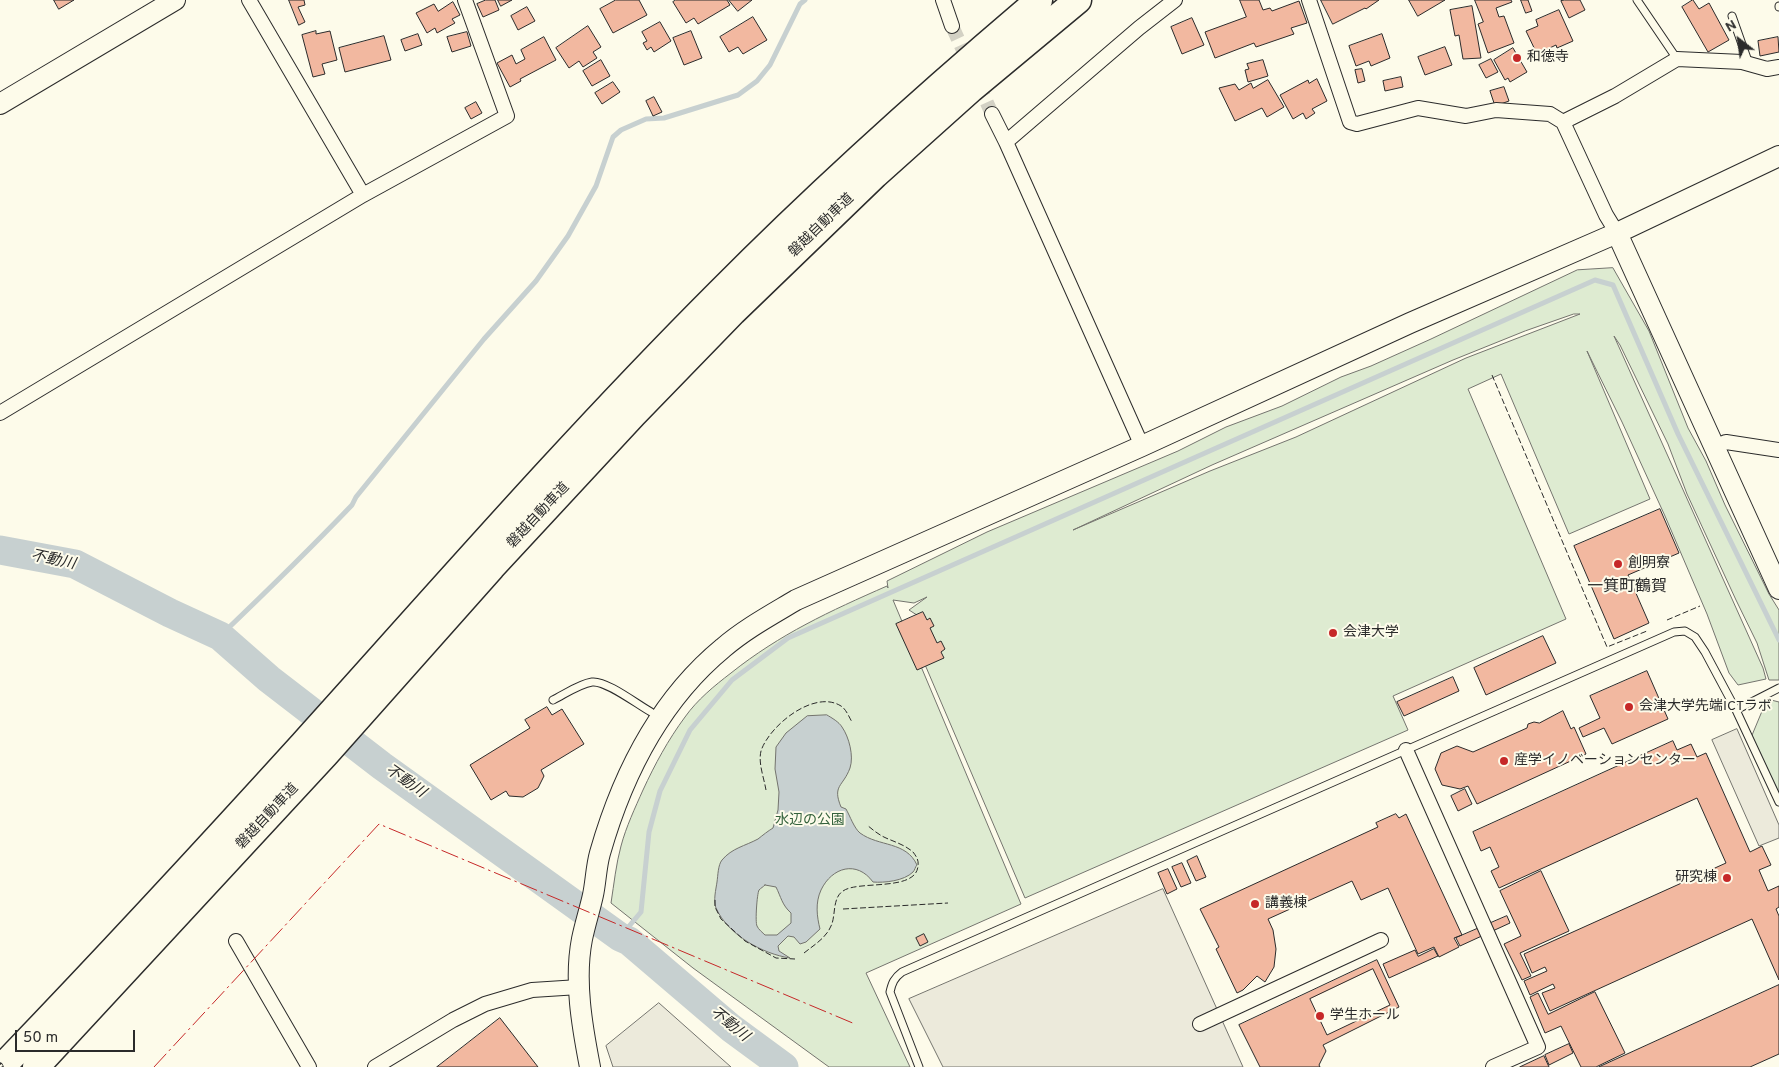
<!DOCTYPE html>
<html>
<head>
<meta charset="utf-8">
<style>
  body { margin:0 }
  #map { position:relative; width:1779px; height:1067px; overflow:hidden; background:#fdfbea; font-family:Overpass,sans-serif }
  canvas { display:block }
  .north { position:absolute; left:1714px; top:15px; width:50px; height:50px; -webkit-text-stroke:4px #fdfbea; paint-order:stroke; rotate:330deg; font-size:14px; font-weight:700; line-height:20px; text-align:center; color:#2b2b2b }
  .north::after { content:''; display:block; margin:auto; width:18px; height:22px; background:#2b2b2b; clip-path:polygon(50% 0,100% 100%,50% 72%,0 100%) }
  .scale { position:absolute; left:15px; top:1030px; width:120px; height:22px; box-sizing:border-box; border:2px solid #2b2b2b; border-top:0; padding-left:6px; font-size:15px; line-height:18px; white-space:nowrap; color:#2b2b2b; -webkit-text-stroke:4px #fdfbea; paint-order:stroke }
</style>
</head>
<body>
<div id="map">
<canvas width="1779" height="1067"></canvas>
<div class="north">N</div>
<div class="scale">50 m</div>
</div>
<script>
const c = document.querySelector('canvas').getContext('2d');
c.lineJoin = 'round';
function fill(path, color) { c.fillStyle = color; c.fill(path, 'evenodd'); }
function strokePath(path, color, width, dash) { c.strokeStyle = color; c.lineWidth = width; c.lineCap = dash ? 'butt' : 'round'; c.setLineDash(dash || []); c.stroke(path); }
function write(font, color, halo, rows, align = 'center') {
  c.font = font + ' Overpass,"Noto Sans JP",sans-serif'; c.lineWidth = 4; c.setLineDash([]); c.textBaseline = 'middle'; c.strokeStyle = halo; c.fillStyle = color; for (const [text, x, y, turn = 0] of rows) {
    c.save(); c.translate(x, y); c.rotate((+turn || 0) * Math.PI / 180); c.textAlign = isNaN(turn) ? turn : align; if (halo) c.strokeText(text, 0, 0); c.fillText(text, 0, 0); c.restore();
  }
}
const green = new Path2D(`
  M1613 268 1649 331 1688 428 1706 461 1725 505 1769 594 1779 610V680H1769L1757 643 1736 600 1687 494 1668 444 1620 345 1614 336 1763 668 1766 679 1738 685 1729 673 1707 614 1665 516 1622 422 1587 351 1650 499 1569 534 1501 374 1468 389 1566 619 1393 696 1408 730 1025 898 908 625 926 617H920L909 610 927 597 914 603 893 600 1021 904 866 973 910 1067H829L693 968 611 903C614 884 616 864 621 846 626 827 635 808 643 790 655 764 668 740 685 717 697 700 714 686 731 673 780 634 830 611 887 586L888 588 887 581 987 532 1178 451 1226 427 1282 406 1341 377 1371 366 1431 339 1577 270ZM1574 314H1580L1466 358 1296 437 1210 471 1073 530 1212 465 1453 360 1525 331Z
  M1771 700 1779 702V802L1750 740 1765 704Z`);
const parking = new Path2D(`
  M1737 729 1779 825V838L1759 846 1712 740Z
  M1163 889 1243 1067H943L909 999Z
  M659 1003 731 1067H613L606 1046Z`);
const water = new Path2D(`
  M827 715C832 718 839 722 842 727 849 737 854 756 850 768 843 787 832 785 841 807L846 809C850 816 854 828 860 833 879 847 906 841 917 865 915 867 915 870 913 872 904 881 884 883 873 882 857 860 832 867 821 890 815 903 817 917 820 929L806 942 800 944 794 937 788 936 778 946 779 951 790 958C763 954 728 935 716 908 713 901 716 889 717 882 718 875 718 865 722 860 732 848 745 846 758 839 763 835 768 831 773 828L778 810 779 792 775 769 776 747 786 733 807 716ZM765 885 776 887C781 897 782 905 791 913V923L777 935H765C763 933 758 929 757 926 755 922 757 894 759 890 761 888 763 887 765 885Z`);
const stream = new Path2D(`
  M220 636C265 593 309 550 352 505L356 497 484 339 536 281 568 236 596 186 613 137 621 130 646 119 664 118 738 95 757 81 770 65 800 4 805 0
  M620 937 641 912 649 832 660 791 690 730 732 680 788 638 1595 280 1613 285 1678 434 1779 640`);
const river = new Path2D(`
  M0 550 75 564 170 613 220 636 269 679 382 766 620 937 629 941 731 1028 784 1067`);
const building = new Path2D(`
  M54 0H74L59 9Z
  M289 0H304L305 5 298 7 305 22 299 25Z
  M486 0H495L499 10 483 17 477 4Z
  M498 0H512L501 6Z
  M616 0H639L647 15 613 33 600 9Z
  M676 0H727L730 5 698 24 694 18 686 23 673 2Z
  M729 0H752L738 11Z
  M1240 0H1259L1263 10 1270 8 1272 11 1299 1 1307 23 1291 28 1294 34 1256 47 1254 43 1215 58 1205 32 1246 17Z
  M1321 0H1379L1366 9 1365 8 1333 24Z
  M1409 0H1445L1418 16Z
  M1475 0H1511L1512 2 1496 8 1499 17 1504 16 1514 43 1488 53 1478 24 1483 22Z
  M1521 0H1528L1532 11 1526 13Z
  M1565 0H1580L1585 10 1569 18 1561 1Z
  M1693 0 1699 9 1709 3 1729 40 1708 52 1682 7Z
  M453 2 460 15 452 19 455 23 437 33 435 28 427 33 416 13 434 4 438 11Z
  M1472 6 1481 58 1463 59 1459 35 1455 36 1450 10Z
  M527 7 535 21 518 30 511 16Z
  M1559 10 1573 41 1557 48 1556 45 1537 54 1526 31 1538 26 1536 20Z
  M753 17 767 40 743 54 738 47 729 52 720 37Z
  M1192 18 1204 45 1182 54 1171 27Z
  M660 22 671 41 654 52 651 47 647 50 643 43 647 41 642 32Z
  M588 26 601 47 593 52 597 58 583 67 579 61 569 68 556 48Z
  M316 31V34L330 31 337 60 322 64 325 74 313 77 302 35Z
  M691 31 702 58 684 65 673 38Z
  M467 32 471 46 452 52 447 37Z
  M418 34 422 45 405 51 401 40Z
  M1382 34 1390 58 1371 66 1369 61 1356 66 1349 46Z
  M384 36 391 60 345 72 339 48Z
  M544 37 556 60 520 79 521 81 510 87 497 63 512 55 516 64 525 59 521 50Z
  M1778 37 1779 52 1760 56 1758 41Z
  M1445 47 1452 65 1425 75 1418 57Z
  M1513 48 1527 72 1510 82 1508 78 1505 80 1494 60Z
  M1491 59 1498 72 1486 78 1479 65Z
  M601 60 610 76 592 86 583 71Z
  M1263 60 1268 76 1248 82 1245 70 1249 69 1247 64Z
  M1362 69 1365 81 1358 83 1355 70Z
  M1401 77 1403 87 1385 91 1383 81Z
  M1317 79 1327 101 1312 109 1315 113 1306 119 1303 113 1293 119 1280 95 1308 80 1309 83Z
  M1268 80 1284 107 1267 117 1262 108 1235 121 1219 88 1235 84 1239 90 1251 83 1253 88Z
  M613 82 620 92 602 104 595 93Z
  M1504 87 1509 101 1495 106 1490 91Z
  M654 97 662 112 653 116 646 101Z
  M476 102 482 113 471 119 465 108Z
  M1660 509 1679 553 1628 575 1649 623 1614 639 1574 546Z
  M923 612 927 620 930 618 934 626 930 628 937 643 941 641 945 649 941 652 944 658 917 670 896 624Z
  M1543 636 1556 663 1486 695 1474 668Z
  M1647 671 1668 719 1612 744 1604 728 1583 737 1579 728 1600 718 1590 696Z
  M1453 677 1459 691 1404 716 1397 702Z
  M547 707 552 715 562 709 584 744 541 770 544 776 538 788 523 797 509 796 506 791 491 800 470 765 530 728 525 720Z
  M1563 711 1571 729 1574 727 1586 754 1477 804 1468 786 1460 789 1442 785 1435 769 1441 753 1457 746 1473 752 1527 728 1528 724 1534 722 1539 723Z
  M1673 741 1677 750 1691 744 1697 757 1706 753 1750 852 1762 846 1771 865 1759 870 1768 891 1779 886V907L1776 909 1779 916V980L1752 919 1550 1011 1542 993 1555 988 1553 984 1530 995 1524 981 1547 971 1545 967 1532 973 1524 954 1726 863 1697 798 1499 888 1491 871 1499 867 1490 847 1481 851 1473 832Z
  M1465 789 1472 804 1458 811 1451 796Z
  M1396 814 1399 818 1406 814 1462 935 1454 938 1459 947 1439 957 1434 947 1418 954 1388 888 1361 900 1352 881 1268 919 1273 930 1276 949 1274 967 1265 982 1257 976 1243 990 1237 993 1216 949 1219 947 1200 909 1378 827 1376 823Z
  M1197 856 1206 877 1196 881 1187 861Z
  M1182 863 1191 883 1181 887 1172 867Z
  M1168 869 1177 889 1167 894 1158 873Z
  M1541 871 1569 931 1520 953 1531 976 1522 980 1504 944 1521 936 1500 891Z
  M1507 916 1510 923 1460 946 1456 938Z
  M924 934 928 942 920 946 916 938Z
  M1434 949 1438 956 1389 978 1383 964 1415 950 1418 956Z
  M1377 960 1399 1007 1323 1045 1326 1051 1319 1065 1320 1067H1260L1239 1025Z
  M1373 969 1390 1005 1327 1035 1310 999Z
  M1779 985V1054L1750 1067H1599Z
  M1595 992 1625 1053 1596 1067H1581L1561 1026 1545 1033 1530 997 1538 993 1548 1014Z
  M500 1018 538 1067H437Z
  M1569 1044 1573 1053 1549 1065 1545 1055Z
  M1544 1056 1549 1067H1520Z`);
const streetTunnel = new Path2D(`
  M952 26 992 114`);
const lane = new Path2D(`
  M1637 0 1677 59
  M1779 6V7
  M1732 16 1749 64
  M553 700C565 694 579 684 592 682 606 680 638 705 651 712
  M1736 710 1779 688
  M919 1067 890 992C892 983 894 978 902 972L1674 632 1685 631 1695 637 1705 652 1736 710 1779 802`);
const street = new Path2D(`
  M249 0 363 195
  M943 0 952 26
  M1309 0 1350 122 1357 124 1418 108 1466 116 1496 110 1550 114 1563 122 1615 96 1677 59 1742 62 1767 69 1779 67
  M992 114 1006 142 1142 446
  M1563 122 1606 215 1617 233
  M1006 142 1139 28 1175 0
  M0 413 363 195 507 116 465 0
  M1714 447 1726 442 1779 450
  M1406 750 1538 1047 1493 1067
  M236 941 309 1067
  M1200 1024 1381 940
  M375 1067 453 1020 485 1004 532 990 579 987`);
const secondary = new Path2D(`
  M0 104 175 0
  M1617 233 1779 589
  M590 1067C582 1026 574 980 582 939 585 924 590 909 593 895 596 881 596 867 600 853 622 776 660 700 723 648 745 629 771 615 796 600L1142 446 1410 323 1617 233 1779 156`);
const highway = new Path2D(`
  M2 1067C104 961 204 853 303 744 440 592 574 438 719 293 821 190 928 94 1039 0
  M36 1067 326 754 492 567 634 414 733 312 875 175 971 89 1078 0`);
const rail = new Path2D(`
  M0 1065 1 1067`);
const fence = new Path2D(`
  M1492 375 1607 647 1647 631
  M1667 620 1700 606
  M766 790C764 778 758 763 761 751 769 726 814 689 841 706 846 709 849 717 852 722
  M715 900V907L721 919 745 941 776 958 795 959
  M843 909 948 903
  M804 953C814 945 826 938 831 926 836 916 832 898 843 891 858 880 916 892 918 866 919 860 916 856 913 852 905 845 895 842 886 838 879 835 873 830 867 825`);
const power = new Path2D(`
  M154 1067 379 824 855 1024`);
const markers = [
  [1517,58,5,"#c62828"],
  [1618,564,5,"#c62828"],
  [1333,633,5,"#c62828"],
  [1629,707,5,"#c62828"],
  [1504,761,5,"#c62828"],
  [1727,878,5,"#c62828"],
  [1255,904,5,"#c62828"],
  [1320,1016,5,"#c62828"]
];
const poiNames = [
  ["和徳寺",1527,58],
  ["創明寮",1628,564],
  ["会津大学",1343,633],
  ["会津大学先端ICTラボ",1639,707],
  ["産学イノベーションセンター",1514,761],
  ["研究棟",1717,878,"right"],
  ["講義棟",1265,904],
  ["学生ホール",1330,1016]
];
const streetNames = [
  ["磐越自動車道",822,226,-44],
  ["磐越自動車道",539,516,-47],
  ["磐越自動車道",268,817,-47]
];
const parkNames = [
  ["水辺の公園",810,821]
];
const waterNames = [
  ["不動川",53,561,12],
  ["不動川",405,782,35],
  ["不動川",729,1025,39]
];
const quarterNames = [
  ["一箕町鶴賀",1627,588]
];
fill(green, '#deebd1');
strokePath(green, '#74746e', 1);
fill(parking, '#eceadb');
strokePath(parking, '#74746e', 1);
fill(water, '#c7d0d0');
strokePath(water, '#74746e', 1);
strokePath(stream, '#c7d0d0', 5);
strokePath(river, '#c7d0d0', 29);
fill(building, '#f2b8a0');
strokePath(building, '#2b2b2b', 1);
strokePath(streetTunnel, '#d3d1c4', 14, [14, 7]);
strokePath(lane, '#2b2b2b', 9);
strokePath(street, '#2b2b2b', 16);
strokePath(secondary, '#2b2b2b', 22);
strokePath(highway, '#2b2b2b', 29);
strokePath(lane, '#fdfbea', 7);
strokePath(street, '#fdfbea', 14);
strokePath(secondary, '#fdfbea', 20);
strokePath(highway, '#fdfbea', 26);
strokePath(rail, '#2b2b2b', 5.5);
strokePath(rail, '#fdfbea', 4, [11]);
strokePath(fence, '#2b2b2b', 1, [6, 2.5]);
strokePath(power, '#c62828', 1, [18, 4, 2.5, 4]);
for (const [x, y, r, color] of markers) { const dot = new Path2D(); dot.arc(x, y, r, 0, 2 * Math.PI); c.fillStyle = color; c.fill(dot); strokePath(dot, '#fdfbea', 2); }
write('14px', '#2b2b2b', '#fdfbea', poiNames, 'left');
write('14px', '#2b2b2b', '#fdfbea', streetNames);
write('14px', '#34623c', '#fdfbea', parkNames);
write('italic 15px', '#2b2b2b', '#fdfbea', waterNames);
write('16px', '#2b2b2b', '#fdfbea', quarterNames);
</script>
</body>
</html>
